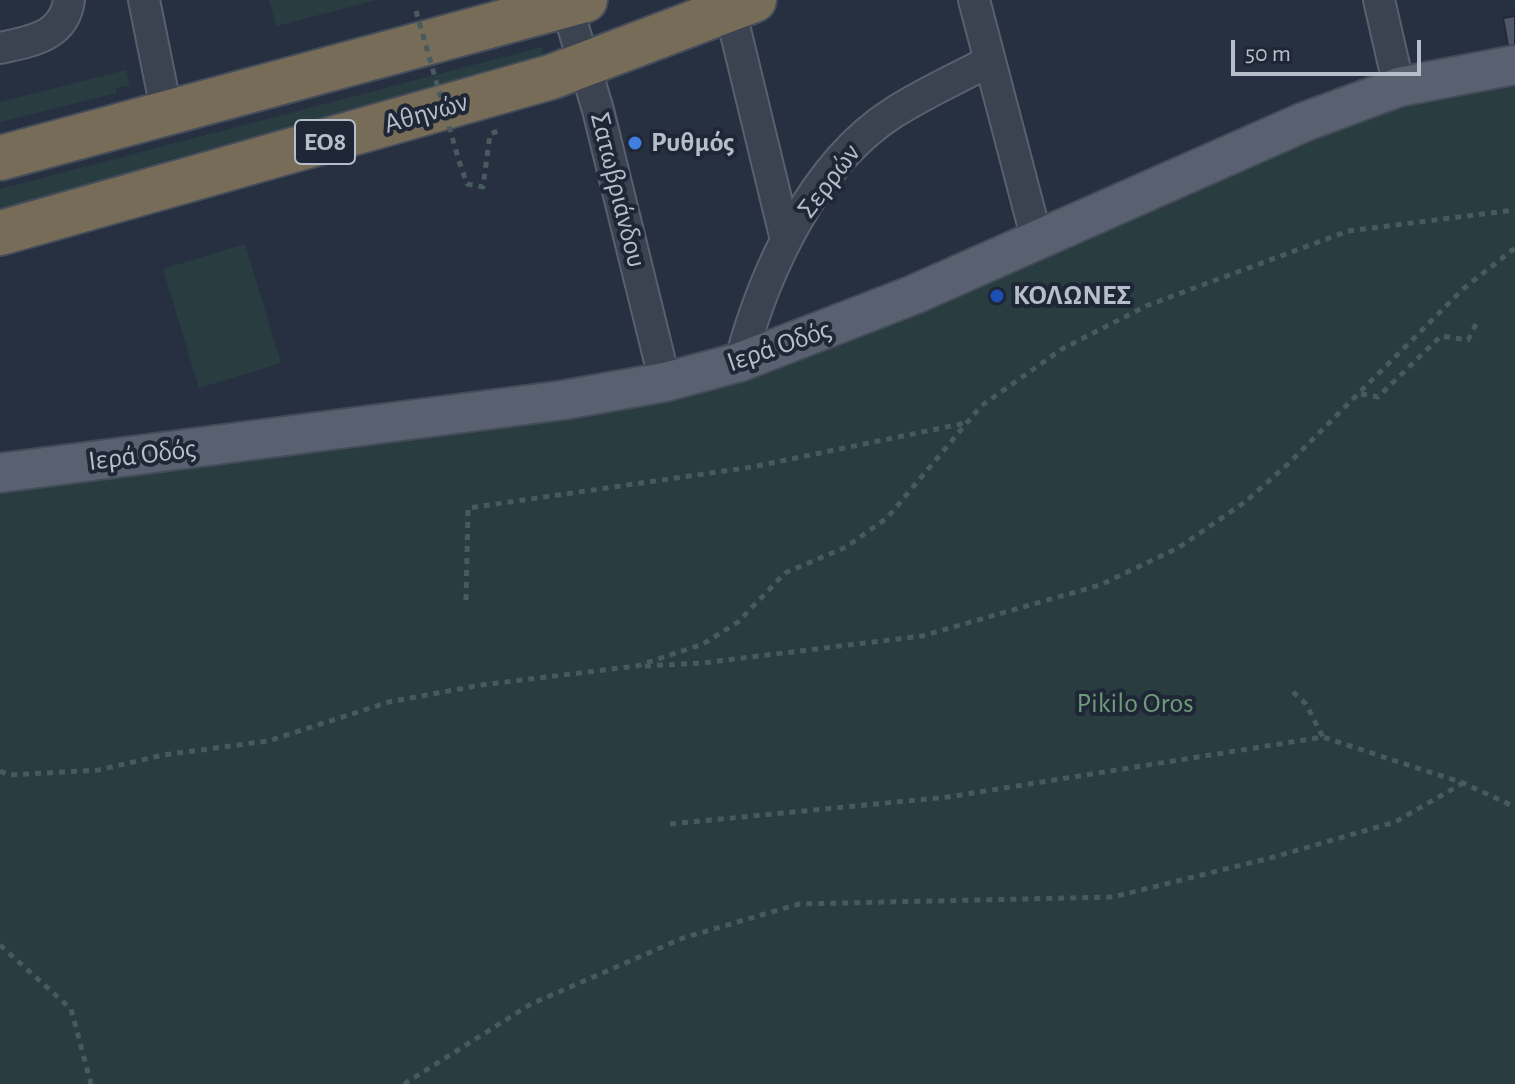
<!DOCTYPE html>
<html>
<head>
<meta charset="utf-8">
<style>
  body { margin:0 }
  #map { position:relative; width:1515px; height:1084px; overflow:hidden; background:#273040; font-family:"Alegreya Sans",sans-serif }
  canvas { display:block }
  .scale { position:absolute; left:1231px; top:40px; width:190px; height:36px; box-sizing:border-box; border:4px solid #b7becb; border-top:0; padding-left:10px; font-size:24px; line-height:28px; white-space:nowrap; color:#b7becb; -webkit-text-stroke:6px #1f2736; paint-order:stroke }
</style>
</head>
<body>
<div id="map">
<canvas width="1515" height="1084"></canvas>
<div class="scale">50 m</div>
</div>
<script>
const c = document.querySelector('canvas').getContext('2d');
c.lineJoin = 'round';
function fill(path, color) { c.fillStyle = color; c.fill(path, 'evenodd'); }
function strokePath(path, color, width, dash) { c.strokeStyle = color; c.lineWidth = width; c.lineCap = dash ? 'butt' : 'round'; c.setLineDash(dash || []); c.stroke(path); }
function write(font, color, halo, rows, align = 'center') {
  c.font = font + ' "Alegreya Sans",sans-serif'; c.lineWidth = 8; c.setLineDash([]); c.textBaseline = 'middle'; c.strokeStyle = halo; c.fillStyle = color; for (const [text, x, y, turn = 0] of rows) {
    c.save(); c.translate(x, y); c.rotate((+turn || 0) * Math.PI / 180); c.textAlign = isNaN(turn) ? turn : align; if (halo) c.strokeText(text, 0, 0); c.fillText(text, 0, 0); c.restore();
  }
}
const green = new Path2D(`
  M269 0H377L276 26Z
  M542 47 544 59 171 159 126 180 0 213V189Z
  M1515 65V1084H0V473L665 382 1304 122Z
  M126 70 130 85 116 88V93L0 122V102Z
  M245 244 281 363 199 388 163 269Z`);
const building = new Path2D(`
  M1515 16V50L1509 51 1503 18Z`);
const path = new Path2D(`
  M459 161 467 184 483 187 490 134 503 129
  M1361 394 1378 397 1441 336 1468 340 1476 324
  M466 600 468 508 752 467 966 423
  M645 666 702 663 922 636 1100 585 1178 548 1245 502 1288 464 1463 289 1515 248
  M1293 692 1306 704 1323 737
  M0 771 9 775 99 770 163 755 268 741 389 702 481 685 637 666 703 644 738 622 785 573 846 547 887 518 981 406 1062 349 1146 306 1348 231 1515 210
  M670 824 948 797 1323 737 1463 783 1515 807
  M0 945 71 1009 91 1084
  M404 1084 531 1004 683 938 799 904 1113 897 1274 857 1395 822 1463 783`);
const minor = new Path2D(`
  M144 0 167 114
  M565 0 598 110 665 382
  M974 0 1037 240
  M1379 0 1399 87
  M730 9 786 240
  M0 48C31 41 64 37 69 0
  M740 362C764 273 812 165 893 113 924 93 958 78 990 61`);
const major = new Path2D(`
  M0 473 564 400 665 382 740 362 913 295 1304 122 1399 87 1515 65`);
const highway = new Path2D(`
  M0 158 585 0
  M0 233 551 77 754 0`);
const pathBridge = new Path2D(`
  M416 11 459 161`);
const markers = [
  [635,143,8,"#3f7fe0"],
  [997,296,8,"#1a4fb4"]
];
const shields = [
  [325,142,60]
];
const shieldNames = [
  ["ΕΟ8",325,142]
];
const streetNames = [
  ["Αθηνών",426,113,-16],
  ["Σερρών",829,181,-53],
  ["Σατωβριάνδου",618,190,76],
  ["Ιερά Οδός",779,346,-19],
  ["Ιερά Οδός",142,455,-7]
];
const poiNames = [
  ["Ρυθμός",651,143],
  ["ΚΟΛΩΝΕΣ",1013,296]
];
const parkNames = [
  ["Pikilo Oros",1135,704]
];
fill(green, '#293d41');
fill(building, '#4d5769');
strokePath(building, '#212937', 2);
strokePath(minor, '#58606e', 34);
strokePath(major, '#444b59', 42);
strokePath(highway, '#454d5b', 48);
strokePath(path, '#475a5e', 5, [6, 6]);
strokePath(minor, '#3b4250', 30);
strokePath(major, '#596170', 38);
strokePath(highway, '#766c58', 44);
strokePath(pathBridge, '#475a5e', 5, [6, 6]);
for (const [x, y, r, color] of markers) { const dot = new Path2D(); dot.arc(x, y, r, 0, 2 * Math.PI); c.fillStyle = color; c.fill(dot); strokePath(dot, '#1f2736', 3); }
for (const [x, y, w] of shields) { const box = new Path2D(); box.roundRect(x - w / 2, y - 22, w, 44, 6); c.fillStyle = '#1f2736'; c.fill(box); strokePath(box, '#b7becb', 2); }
write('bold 26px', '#b7becb', null, shieldNames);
write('28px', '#b7becb', '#1f2736', streetNames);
write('bold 28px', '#b7becb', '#1f2736', poiNames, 'left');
write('28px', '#6f9b7b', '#1f2736', parkNames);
</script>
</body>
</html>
